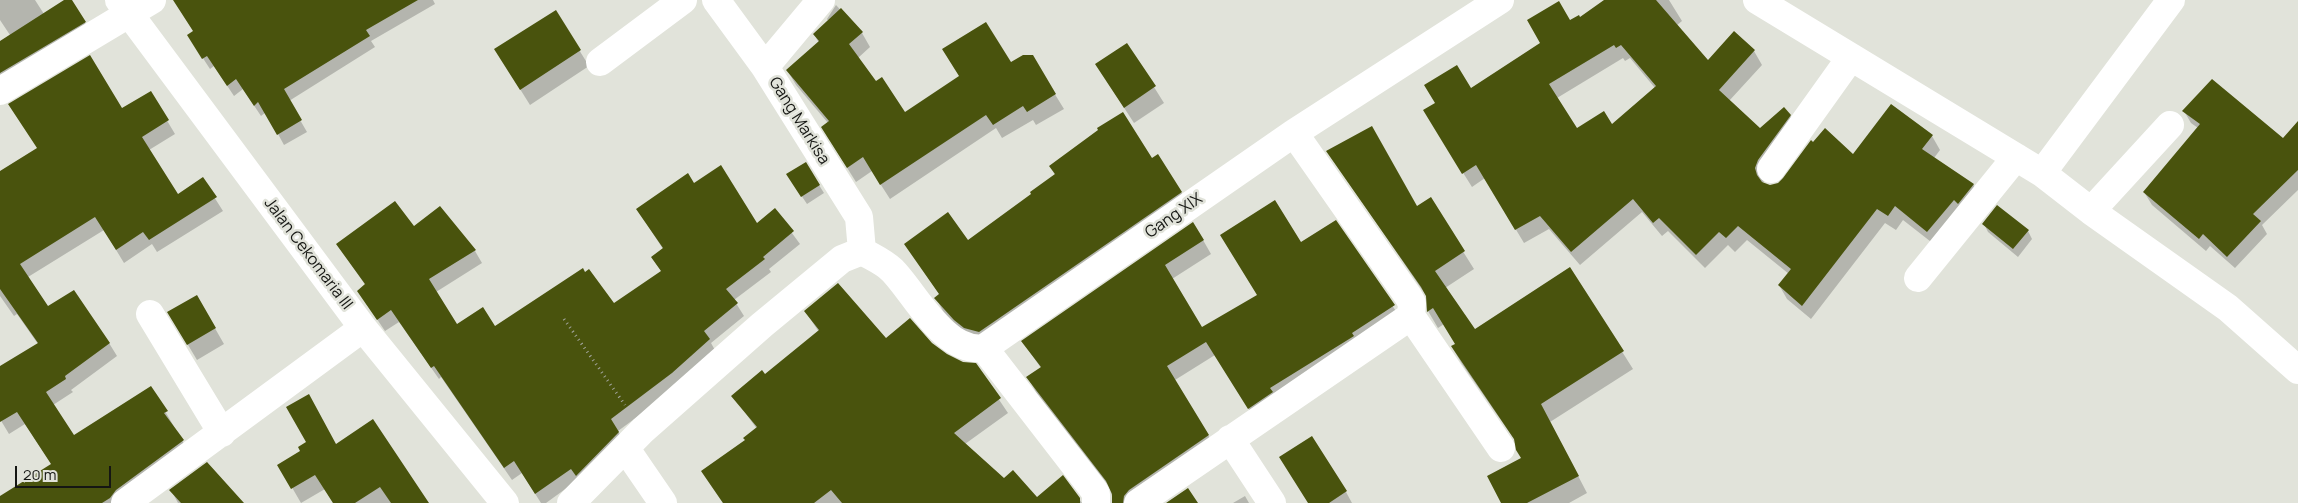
<!DOCTYPE html>
<html>
<head>
<meta charset="utf-8">
<style>
  body { margin:0 }
  #map { position:relative; width:2298px; height:503px; overflow:hidden; background:#e1e3da; font-family:Manrope,sans-serif }
  canvas { display:block }
  .scale { position:absolute; left:15px; top:466px; width:96px; height:22px; box-sizing:border-box; border:2px solid #151613; border-top:0; padding-left:6px; font-size:15px; line-height:18px; white-space:nowrap; color:#151613; -webkit-text-stroke:4px #e1e3da; paint-order:stroke }
</style>
</head>
<body>
<div id="map">
<canvas width="2298" height="503"></canvas>
<div class="scale">20 m</div>
</div>
<script>
const c = document.querySelector('canvas').getContext('2d');
c.lineJoin = 'round';
function fill(path, color) { c.fillStyle = color; c.fill(path, 'evenodd'); }
function strokePath(path, color, width, dash) { c.strokeStyle = color; c.lineWidth = width; c.lineCap = dash ? 'butt' : 'round'; c.setLineDash(dash || []); c.stroke(path); }
function write(font, color, halo, rows, align = 'center') {
  c.font = font + ' Manrope,sans-serif'; c.lineWidth = 5; c.setLineDash([]); c.textBaseline = 'middle'; c.strokeStyle = halo; c.fillStyle = color; for (const [text, x, y, turn = 0] of rows) {
    c.save(); c.translate(x, y); c.rotate((+turn || 0) * Math.PI / 180); c.textAlign = isNaN(turn) ? turn : align; if (halo) c.strokeText(text, 0, 0); c.fillText(text, 0, 0); c.restore();
  }
}
const shadow = new Path2D(`
  M0 0H35L44 14 66 0H71L93 36 0 89V42L10 35 0 20Z
  M174 0H433L435 4 371 41 375 47 289 101 307 132 284 145 266 112 261 116 243 89 234 96 214 66 210 69 195 46 194 32Z
  M1606 0H1669L1682 21 1676 26 1707 62 1754 51 1762 65 1729 101 1760 129 1790 115 1798 130 1766 175 1763 183 1770 186 1778 184 1853 156 1932 136 1940 150 1934 158 1973 184 1982 199 1935 245 1903 220 1896 230 1885 223 1811 319 1787 299 1779 285 1789 274 1747 240 1735 252 1728 245 1705 268 1668 231 1662 236 1642 212 1580 265 1549 229 1524 243 1485 178 1472 187 1433 125 1471 90ZM1623 58 1625 61 1630 58 1655 88 1611 126 1576 130 1557 98Z
  M836 5 862 33 870 47 858 58 876 83 904 114 1011 64 1032 57 1064 109 1036 125 1033 120 1002 138 996 128 890 199 872 171 856 182 831 142 828 123 796 85 787 70 819 43 814 34 828 21 827 19Z
  M555 11 589 66 530 105 505 65Z
  M1127 44 1164 103 1134 123 1106 80Z
  M150 92 175 134 149 150 177 196 202 178 223 211 157 252 152 244 124 263 104 230 28 277 48 307 109 343 117 356 71 390 73 392 53 405 74 436 151 387 190 454 124 503H15L52 465 25 424 9 434 0 419V367L38 344 17 314 14 316 0 296V172L122 110Z
  M2184 111 2283 140 2298 125V190L2262 225 2267 234 2235 268 2210 246 2206 251 2152 205 2144 192 2198 128 2191 123Z
  M1100 131 1151 160 1181 192 1188 205 972 341 943 311 936 298 940 295 905 244 968 242 1033 195 1055 175 1050 166Z
  M1328 152 1417 208 1430 199 1474 269 1445 288 1474 331 1570 269 1633 369 1550 422 1587 493 1569 503H1502L1522 458 1516 442 1462 364 1452 347 1456 344 1444 324 1438 328 1428 311 1427 297Z
  M805 163 824 193 807 204 793 183Z
  M694 185 757 224 775 210 800 244 769 269 771 272 734 300 744 316 711 343 716 352 679 386 618 431 626 445 546 503H541L522 473 512 480 441 377 439 379 399 322 385 331 358 291 366 286 337 244 414 228 439 208 475 251 482 263 436 292 457 325 495 327 613 305 662 272 652 258 663 249 637 209Z
  M1335 221 1402 320 1257 422 1215 355 1175 380 1217 450 1139 503H1114L1109 486 1036 392 1028 378 1041 368 1023 342 1203 240 1211 254 1172 279 1202 329 1258 296 1300 243Z
  M1984 224 2028 231 2032 239 2018 257 1988 232Z
  M197 297 224 344 197 360 169 313Z
  M805 311 886 340 931 344 946 355 963 363 975 364 1008 413 965 444 1004 480 1037 498 1079 499 1082 503H723L702 472 746 441 757 429 733 396 765 375 819 332Z
  M1311 438 1346 492 1352 503H1308Z
  M336 445 428 503H333L325 489 301 503 279 465Z
  M171 490 242 503H178Z
  M1245 496 1249 503H1233Z`);
const building = new Path2D(`
  M64 0H72L86 22 0 73V41Z
  M173 0H418L366 30 370 36 284 89 302 120 277 135 258 102 254 106 236 79 227 86 207 56 202 59 187 35 193 31Z
  M1604 0H1656L1708 60 1734 31 1755 50 1719 90 1760 128 1784 107 1791 115 1758 160 1755 168 1757 175 1762 182 1770 185 1778 183 1783 178 1811 140 1813 142 1825 128 1853 154 1891 104 1933 135 1922 149 1974 184 1958 204 1954 200 1927 232 1895 206 1888 216 1877 209 1802 306 1778 285 1791 269 1738 226 1726 238 1719 232 1696 255 1659 218 1653 223 1633 199 1571 252 1540 216 1515 230 1476 165 1462 174 1423 110 1435 103 1424 85 1457 65 1471 88 1540 43 1527 20 1559 1 1570 20 1579 15 1580 17ZM1614 45 1616 48 1621 45 1656 86 1612 124 1604 111 1577 128 1549 84Z
  M841 8 863 32 849 44 876 81 882 77 905 112 959 76 942 49 986 22 1011 62 1023 55H1033L1056 94 1027 112 1023 106 993 125 986 115 880 185 863 157 847 168 821 127 829 121 786 70 819 41 813 34Z
  M556 10 581 50 520 90 494 49Z
  M1127 43 1156 86 1124 108 1095 64Z
  M90 55 122 108 151 91 169 120 142 137 178 194 203 177 217 197 149 240 143 232 116 250 95 217 20 264 48 306 74 290 110 343 65 376 66 379 46 392 74 435 151 386 168 411 164 413 184 440 116 490 110 498 102 503H0V496L51 464 17 412 0 422V366L38 343 0 289V171L37 148 8 104Z
  M2212 79 2283 138 2298 121V170L2253 214 2261 221 2227 257 2203 234 2199 239 2143 192 2200 124 2182 111Z
  M1123 112 1152 158 1158 154 1182 192 979 332 964 328 954 320 934 298 939 294 904 244 948 212 968 240 1031 194 1030 192 1055 174 1049 166 1098 130 1097 128Z
  M1372 126 1417 206 1431 197 1465 251 1435 271 1475 329 1570 267 1624 351 1541 404 1579 476 1527 503H1501L1487 476 1521 458 1516 450 1514 439 1451 346 1455 344 1433 308 1427 312 1426 296 1421 287 1326 151Z
  M806 162 820 185 801 197 786 174Z
  M721 165 757 223 775 208 794 231 763 257 765 259 726 289 738 303 704 331 710 339 672 373 611 419 619 432 576 476 571 469 535 494 514 461 504 468 434 366 431 368 391 310 377 320 357 291 365 284 336 244 395 201 414 226 440 206 476 250 429 279 457 324 483 307 495 326 583 268 585 272 589 269 614 303 661 271 651 257 663 248 636 209 688 173 694 183Z
  M1275 200 1301 242 1336 220 1395 305 1352 333 1354 336 1270 388 1273 392 1248 409 1206 342 1167 366 1209 435 1129 490 1124 496 1123 503H1112V494L1106 481 1026 377 1041 367 1021 341 1193 222 1204 240 1165 265 1202 327 1257 295 1220 235Z
  M1997 205 2029 230 2013 249 1982 224Z
  M838 283 886 338 910 318 932 343 947 354 963 362 976 363 1001 398 954 433 1004 478 1013 470 1037 497 1063 475 1080 498V503H842L831 490 814 503H723L701 471 745 440 743 438 757 427 731 396 762 370 765 374 819 330 804 311Z
  M197 295 216 328 187 345 167 312Z
  M309 394 336 444 373 419 429 503H391L380 487 355 503H333L315 475 291 489 277 465 300 451 298 447 306 442 286 407Z
  M1312 436 1347 491 1329 503H1308L1279 457Z
  M207 462 244 503H181L169 490Z
  M1188 488 1198 503H1166Z`);
const path = new Path2D(`
  M564 319 625 405`);
const minor = new Path2D(`
  M119 0 363 328 505 503
  M716 0 765 67 859 217 862 251
  M1757 0 2042 173 2091 211 2228 308 2298 370
  M600 62 683 0
  M765 67 821 0
  M0 91 152 0
  M1771 169 1851 57
  M2042 173 2171 0
  M2091 211 2170 125
  M862 251C872 257 884 262 892 270 915 293 944 354 984 348L1294 133 1500 0
  M1918 278 2016 157
  M150 314 222 433
  M1411 316 1501 448
  M984 348 1093 489 1096 494V503
  M1230 439 1272 503
  M626 449 663 503
  M125 503 363 328
  M571 503 643 430 762 325 842 259 862 251
  M1138 503 1411 316 1412 303 1408 296 1294 133`);
const streetNames = [
  ["Gang Markisa",799,121,58],
  ["Gang XIX",1174,216,-35],
  ["Jalan Cekomaria III",308,254,53]
];
fill(shadow, '#0003');
fill(building, '#49530d');
strokePath(path, '#a3a59e', 3, [1, 4]);
strokePath(minor, '#fff', 28);
write('16px', '#151613', '#e1e3da', streetNames);
</script>
</body>
</html>
